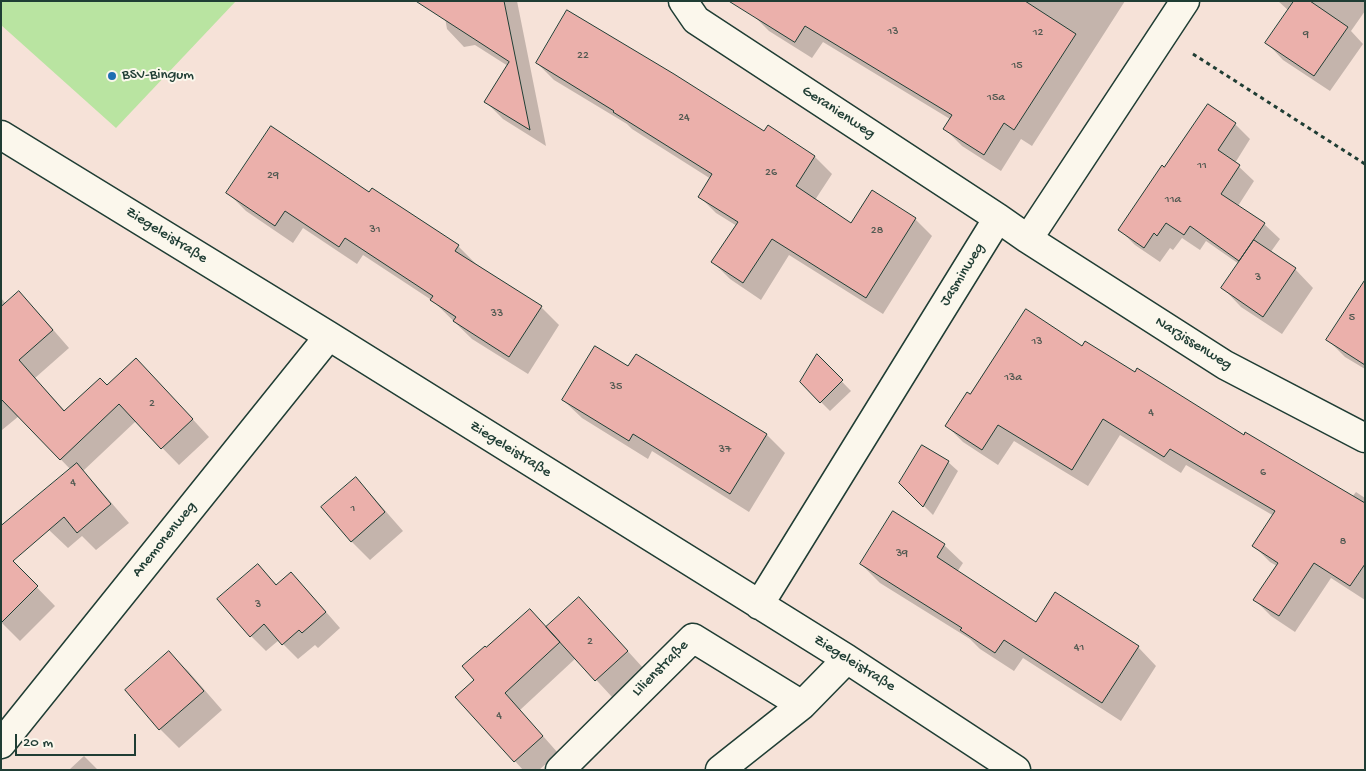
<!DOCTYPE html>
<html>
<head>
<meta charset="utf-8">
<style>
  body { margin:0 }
  #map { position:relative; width:1366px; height:771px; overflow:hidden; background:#f6e2d8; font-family:"Gochi Hand",sans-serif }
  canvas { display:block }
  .frame { position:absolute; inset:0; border:2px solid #1f3d34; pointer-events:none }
  .scale { position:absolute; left:15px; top:734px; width:121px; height:22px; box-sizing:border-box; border:2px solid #1f3d34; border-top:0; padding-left:6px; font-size:15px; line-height:18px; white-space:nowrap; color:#1f3d34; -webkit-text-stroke:4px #fbf7ec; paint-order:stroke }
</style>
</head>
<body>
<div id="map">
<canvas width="1366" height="771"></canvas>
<div class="frame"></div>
<div class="scale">20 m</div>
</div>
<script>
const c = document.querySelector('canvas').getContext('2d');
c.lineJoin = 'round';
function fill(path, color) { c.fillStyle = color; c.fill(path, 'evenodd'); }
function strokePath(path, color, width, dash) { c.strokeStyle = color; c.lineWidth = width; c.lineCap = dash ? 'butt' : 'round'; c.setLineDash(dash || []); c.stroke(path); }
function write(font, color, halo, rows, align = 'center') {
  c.font = font + ' "Gochi Hand",sans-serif'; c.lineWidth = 4; c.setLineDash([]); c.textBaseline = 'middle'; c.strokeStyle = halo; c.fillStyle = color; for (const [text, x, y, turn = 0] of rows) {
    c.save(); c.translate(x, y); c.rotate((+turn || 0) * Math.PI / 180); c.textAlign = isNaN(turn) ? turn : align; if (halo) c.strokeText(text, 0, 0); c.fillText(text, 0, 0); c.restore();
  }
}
const green = new Path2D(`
  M1 1H236L116 128 1 25Z`);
const shadow = new Path2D(`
  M442 1H517L546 146 503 119 486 102 508 66 475 45 464 47 447 29Z
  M998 1H1125L1032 146 1021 139 1001 171 962 146 945 129 950 119 823 42 812 58 769 31 752 14Z
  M1278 1H1365V11L1351 31 1363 44 1330 91 1283 60 1267 43 1289 11Z
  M537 63 765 133 768 127 815 157 832 174 815 200 851 225 915 219 932 236 883 314 789 255 761 300 730 279 713 262 737 226 716 213 699 196 711 179 632 129 627 124 554 80Z
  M1235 124 1250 139 1235 163 1254 181 1238 206 1264 224 1280 239 1270 253 1295 269 1313 288 1282 334 1241 307 1223 288 1239 264 1206 241 1200 250 1182 238 1173 250 1170 248 1160 262 1135 245 1120 230 1164 168Z
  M228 193 369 194 458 246 476 264 541 307 559 325 528 374 472 339 433 301 363 255 357 264 303 228 293 243 246 211Z
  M19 293 36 310 69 348 35 378 66 412 107 387 154 377 209 437 179 465 136 421 83 471 95 484 129 523 96 550 82 536 68 548 49 530 71 470 19 416 2 430 1 429V298L6 304Z
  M1365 298V369L1345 357 1328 340Z
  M1082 347 1135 374 1352 497 1356 492 1365 498V600L1331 578 1295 632 1271 616 1255 600 1277 566 1270 562 1254 546 1274 516 1186 465 1181 473 1120 435 1088 486 1014 441 998 465 963 442 947 426 970 395Z
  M636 356 767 435 785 453 749 512 652 451 648 459 582 418 563 400 628 368Z
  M817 356 851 391 830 411 801 382Z
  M948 462 958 471 933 515 901 483Z
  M356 479 374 498 403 531 370 560 351 541Z
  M944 545 963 563 957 572 1037 623 1138 647 1156 666 1121 721 1023 658 1014 671 980 649 970 639 880 583 861 564Z
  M16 566 55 606 20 641 1 622Z
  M258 566 277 585 291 573 306 589 340 628 318 648 315 645 298 659 279 640 266 651 251 636Z
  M596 616 644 669 612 697 576 658 520 710 558 753 539 770H523L457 697 547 628Z
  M169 653 188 671 222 710 179 748 160 729 126 690Z
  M84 756 98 770H69Z`);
const building = new Path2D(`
  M416 1H504L530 130 484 102 509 62Z
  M729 1H1025L1076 34 1014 130 1004 123 984 155 943 129 952 115 805 26 795 42Z
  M1294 1H1310L1348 27 1314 76 1265 43Z
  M567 10 674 74 764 131 768 125 815 156 796 186 851 223 872 190 916 218 866 298 772 239 743 283 711 262 738 222 698 197 712 174 613 112 614 111 536 63Z
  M1208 104 1236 123 1218 150 1240 165 1221 194 1265 223 1239 261 1190 226 1184 235 1166 223 1157 236 1154 233 1144 248 1118 230 1162 165 1164 167Z
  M271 126 369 192 372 188 459 245 455 251 542 306 509 357 453 321 456 317 430 300 433 296 345 238 339 247 285 211 275 226 226 193Z
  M1254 240 1296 268 1263 317 1221 288Z
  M1365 280V365L1326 340Z
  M19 291 53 330 19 360 64 411 100 378 107 385 136 358 193 419 161 449 119 404 60 460 1 399V307Z
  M1026 309 1082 346 1085 341 1135 372 1137 368 1244 435 1245 432 1365 503V564L1350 586 1314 563 1279 616 1253 600 1278 563 1252 546 1275 511 1170 449 1164 457 1103 419 1072 470 998 425 982 450 945 426 967 392 970 394Z
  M595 346 628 366 636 354 767 434 730 494 633 434 629 441 562 400Z
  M817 354 843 380 820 403 800 382Z
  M922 445 949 461 923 507 899 483Z
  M77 463 111 504 77 533 64 517 13 561 38 586 1 623V526Z
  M356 477 385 512 351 542 321 507Z
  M893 511 945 544 937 557 1036 622 1055 592 1139 646 1102 703 1004 640 995 653 960 630 962 628 860 564Z
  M258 564 276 585 291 572 326 612 302 633 299 630 282 645 264 624 250 637 217 599Z
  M579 597 628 651 595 681 546 627Z
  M530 609 560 642 505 693 543 736 514 762 455 697 474 680 462 666 485 646 486 647Z
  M169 651 204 691 159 730 125 690Z`);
const path = new Path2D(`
  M1193 54 1365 164`);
const minor = new Path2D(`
  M683 1 696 20 998 218
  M1 135 329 336 847 659 1016 770
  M1028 239 1225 365 1365 438
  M759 605 998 218 1028 239 1185 1
  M1 744 329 336
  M560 770 693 638 802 705
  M720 770 802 705 847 659`);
const markers = [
  [112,76,5,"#1f6fb2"]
];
const numberNames = [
  ["13",893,32],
  ["12",1038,33],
  ["9",1306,35],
  ["22",583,56],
  ["15",1017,66],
  ["15a",996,98],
  ["24",684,118],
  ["11",1202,166],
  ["26",771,173],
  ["29",273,176],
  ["11a",1173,200],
  ["31",375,230],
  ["28",877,231],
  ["3",1258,278],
  ["33",497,314],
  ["5",1352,318],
  ["13",1037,342],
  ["13a",1013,378],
  ["35",616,387],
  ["2",152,404],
  ["4",1151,413],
  ["37",725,450],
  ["6",1263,473],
  ["4",73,483],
  ["1",353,509],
  ["8",1343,542],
  ["39",902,554],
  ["3",258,605],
  ["2",590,642],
  ["41",1079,648],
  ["4",499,716]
];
const poiNames = [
  ["BSV-Bingum",122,76]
];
const streetNames = [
  ["Geranienweg",838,113,33],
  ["Ziegeleistraße",166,236,32],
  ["Jasminweg",963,275,-58],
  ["Narzissenweg",1193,344,32],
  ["Ziegeleistraße",510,450,32],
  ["Anemonenweg",165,540,-51],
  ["Ziegeleistraße",854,664,32],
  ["Lilienstraße",661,669,-45]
];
fill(green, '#b9e4a1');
fill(shadow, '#0003');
fill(building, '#ebb0ab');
strokePath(building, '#1f3d34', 1);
strokePath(minor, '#1f3d34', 31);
strokePath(path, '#1f3d34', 3, [4, 4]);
strokePath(minor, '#fbf7ec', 28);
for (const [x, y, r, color] of markers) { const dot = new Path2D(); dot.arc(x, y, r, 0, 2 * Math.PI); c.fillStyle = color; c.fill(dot); strokePath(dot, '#fbf7ec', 2); }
write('12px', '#525a52', null, numberNames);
write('15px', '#1f3d34', '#fbf7ec', poiNames, 'left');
write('15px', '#1f3d34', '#fbf7ec', streetNames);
</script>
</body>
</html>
